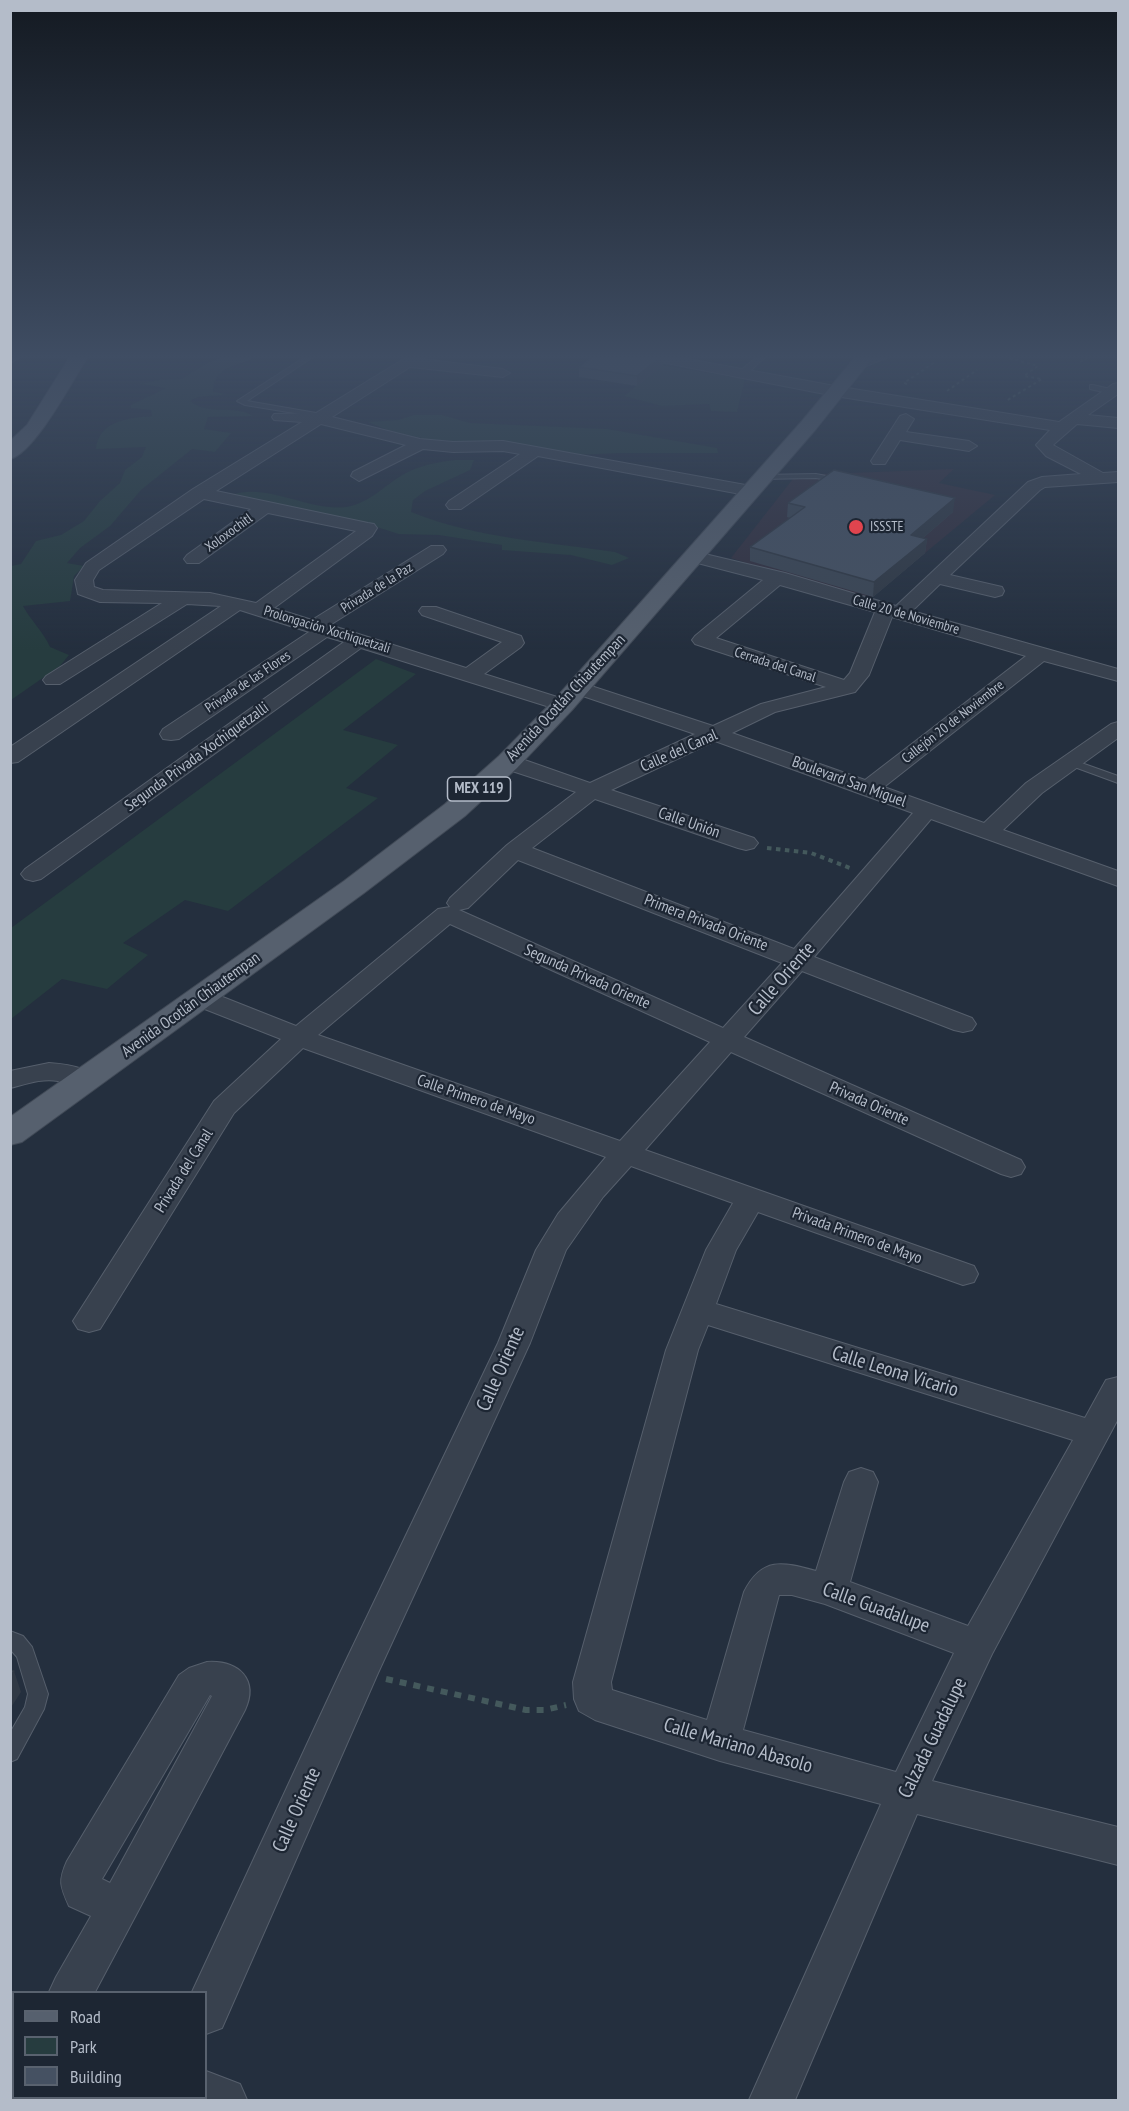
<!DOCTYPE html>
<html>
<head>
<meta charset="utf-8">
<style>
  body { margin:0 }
  #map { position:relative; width:1129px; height:2111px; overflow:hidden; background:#242f3e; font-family:"PT Sans Narrow",sans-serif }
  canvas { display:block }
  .frame { position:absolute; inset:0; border:12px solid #b4bcc9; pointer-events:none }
  .legend { position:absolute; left:12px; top:1991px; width:195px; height:108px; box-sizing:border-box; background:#1d2633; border:2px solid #59626f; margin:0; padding:8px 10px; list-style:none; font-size:18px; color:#b4bcc9 }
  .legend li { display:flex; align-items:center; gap:12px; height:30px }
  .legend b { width:30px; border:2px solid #59626f }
</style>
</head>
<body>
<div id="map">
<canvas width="1129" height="2111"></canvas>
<div class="frame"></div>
<ul class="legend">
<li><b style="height:8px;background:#56606e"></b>Road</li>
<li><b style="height:16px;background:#263c3f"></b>Park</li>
<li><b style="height:16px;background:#455162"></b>Building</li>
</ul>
</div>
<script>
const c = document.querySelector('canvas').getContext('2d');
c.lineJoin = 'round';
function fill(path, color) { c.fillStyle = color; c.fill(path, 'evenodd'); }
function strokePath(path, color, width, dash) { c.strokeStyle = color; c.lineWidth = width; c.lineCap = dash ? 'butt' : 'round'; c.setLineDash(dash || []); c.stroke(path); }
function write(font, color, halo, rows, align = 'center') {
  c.font = font + ' "PT Sans Narrow",sans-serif'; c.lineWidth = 4.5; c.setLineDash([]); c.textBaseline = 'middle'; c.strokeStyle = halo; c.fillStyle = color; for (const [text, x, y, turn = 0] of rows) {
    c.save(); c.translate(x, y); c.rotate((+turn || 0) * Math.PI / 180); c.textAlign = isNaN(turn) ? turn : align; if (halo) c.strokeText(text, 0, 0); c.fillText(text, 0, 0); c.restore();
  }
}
const medical = new Path2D(`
  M954 469 939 483 995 495 866 602 731 558 796 475Z`);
const green = new Path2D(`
  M230 355H258C241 368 213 364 213 392L226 394C213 398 202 393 190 401 208 416 235 404 253 416L208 417 204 429 231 433 215 452 192 449 141 490 110 526 80 548 67 563 84 566 74 576 70 601 23 606C31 621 43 631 50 647L69 655 60 666 11 700V566L21 564 36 541 61 535 84 521 100 501 120 483 125 470 142 457 146 447 96 449C99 420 129 418 152 416L151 410 131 408V405L166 388 140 384 159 380 181 379 207 363Z
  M662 365 745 379 737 412 711 411 709 404 662 406 624 396Z
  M414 415H442L470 423 607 429 717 448 718 453H621L571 455 515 446 425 439 390 431 368 422 398 420Z
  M455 460H474L470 470 425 491 413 500 411 512C475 538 547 542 615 552L629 558 612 565 571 555 502 550V545L439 535 399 534 364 523 229 496C266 481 308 512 346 507 369 504 387 483 406 473 421 465 438 462 455 460Z
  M376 659 416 674 343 730 398 745 346 788 378 798 228 911 185 900 123 943 148 955 107 989 62 979 11 1019V928Z`);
const pathFar2 = new Path2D(`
  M584 355 596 357 599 355
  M993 358 997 355 1038 366 1024 376 1042 379 1006 401
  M1080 362 1090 355
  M907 384 904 383 935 362
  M947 391 977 370`);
const pathFar1 = new Path2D(`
  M767 848 811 853 850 868`);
const path = new Path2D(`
  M386 1679 526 1710H545L566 1705`);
const lane = new Path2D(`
  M308 355H316L247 401 322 414 326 416 325 418 245 405 237 401Z
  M759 355H767L746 375H740V371Z
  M879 356 886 358 859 369 852 367Z
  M1093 385 1115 390 1116 392 1112 394 1090 389V385Z
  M816 474 847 480 843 483 816 478 761 479 757 477 761 475Z
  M1073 760 1118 776V783L1069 765 1068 763Z
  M10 1631 23 1636 32 1647 48 1694 44 1709 17 1759 10 1762V1733L25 1707 28 1694 17 1657 10 1649Z`);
const street = new Path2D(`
  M10 355H23L10 364Z
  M410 355H426L422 359 503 369 510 373 503 377 410 367 332 417 420 439 453 442 503 441 751 486 757 487 759 491 757 495 751 496 538 456 461 509H449L446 505 449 501 520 454 503 451 453 452 423 449 359 481 351 476 353 472 406 445 321 424 216 491 368 523 374 524 377 528 372 536 274 608 312 620 431 546H443L446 550 443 554 330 625 466 668 502 642 422 615 419 611 422 607H436L521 636 524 643 521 647 484 674 570 701 573 705 570 709 563 711 556 709 361 648 41 879 33 881 25 879 21 874 25 869 344 642 327 637 179 739 171 740 163 739 160 734 163 729 309 632 240 610 18 762 10 763V747L221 606 187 604 60 684H46L43 680 46 676 162 603 100 602 78 594 75 580 86 563 193 489 302 422 274 420 272 417 274 414 316 413ZM204 499 251 509 187 555 184 559 187 563H199L268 513 356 531 256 603 210 593 103 590 94 587 93 580 99 570Z
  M638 355H666L835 386 1059 422 1113 384 1118 383V394L1088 415 1118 418V428L1077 424 1053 445 1103 473 1118 472V482L1045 487 1040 490 950 575 1002 587 1004 591 1002 595 995 597 940 584 912 611 1118 669V681L1044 661 884 787 984 823 1026 783 1111 724 1118 722V738L1042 793 1003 830 1118 871V886L931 819 814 957 972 1018 976 1024 972 1030 963 1032 954 1030 802 971 744 1037 1021 1160 1025 1167 1021 1174 1011 1177 1001 1174 731 1052 645 1150 974 1266 978 1274 974 1282 963 1285 758 1212 736 1250 716 1304 1085 1418 1106 1380 1118 1377V1419L992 1654 932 1781 1118 1827V1865L917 1814 795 2100H749L881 1804 720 1761 595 1720 579 1711 574 1699 573 1682 666 1350 706 1250 733 1203 631 1166 603 1197 566 1250 530 1343 378 1673 222 2028 206 2034V1992H192L340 1673 498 1343 536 1250 558 1214 606 1157 303 1048 234 1113 100 1329 89 1332 78 1329 73 1321 214 1101 281 1039 192 1004 188 998 192 992 201 990 210 992 296 1026 438 909 450 907 447 903 450 898 507 845 576 792 500 767 497 762 500 757 508 755 516 757 590 783 695 734 571 692 568 688 571 684H585L713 726 761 704 826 687 695 644 692 640 695 636 763 580 686 560 683 556 686 552 692 551 785 573 896 606 1028 482 1042 477 1081 474 1046 456 1036 445 1050 430 835 396 645 359ZM780 585 875 612 850 673 844 680 716 638ZM892 617 1026 656 865 780 732 733 775 712 855 692 869 675ZM715 741 913 813 794 949 532 848 595 799 738 848 746 850 754 848 758 843 754 838 611 790ZM518 860 782 963 723 1028 459 910 468 908ZM450 924 710 1042 620 1141 318 1035ZM708 1325 1073 1440 968 1626 850 1582 878 1482 873 1472 861 1468 849 1472 844 1482 816 1571C783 1562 762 1556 744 1592L707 1720 612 1690 611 1682 698 1350ZM779 1595H792L825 1604 954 1653 896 1772 743 1730Z
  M906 414 914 419 906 432 969 441 977 446 969 451 900 440 885 464H873L871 461 900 416Z
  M49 1063C64 1064 91 1067 100 1081L96 1087C81 1091 73 1083 58 1081 42 1078 26 1084 10 1088V1071Z
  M207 1662C239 1660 259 1680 245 1710L95 1992H49L56 1977 91 1916 69 1906C60 1886 58 1881 67 1861L179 1675 189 1668ZM210 1695 212 1696 110 1883 102 1879Z
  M10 2003 14 2004V2048L10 2047Z
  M206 2071 240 2084 247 2100H186L185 2098H206Z
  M89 2098H135L134 2100H88Z`);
const primary = new Path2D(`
  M71 355H89C74 378 35 453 10 459V441L27 425Z
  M857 355H875L816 429 572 710 517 768 465 816 364 893 22 1142 10 1145V1117L344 881 445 804 499 756 554 700 802 421Z`);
const wall = new Path2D(`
  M663 355V365L637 386 579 377V367Z
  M788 503 953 512 923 538 927 539 925 553 873 597 750 561V547L790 518 787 517Z`);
const shadedWall = new Path2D(`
  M663 355V365L637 386V376Z
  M955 498 953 512 910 549 911 535Z
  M927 539 925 553 873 597 874 582Z
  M14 1671 21 1692 10 1709V1677Z`);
const building = new Path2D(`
  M596 355H663L637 376 579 367Z
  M834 470 955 498 911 535 927 539 874 582 750 547 805 507 788 503Z
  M10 1670 14 1671 10 1677Z`);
const markers = [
  [856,527,8,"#e0444e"]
];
const farPoinames = [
  ["ISSSTE",870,527]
];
const farStreetnames = [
  ["Xoloxochitl",229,533,-36],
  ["Privada de la Paz",377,588,-32],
  ["Calle 20 de Noviembre",906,615,16],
  ["Prolongación Xochiquetzali",327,630,17],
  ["Cerrada del Canal",775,665,18],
  ["Privada de las Flores",248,682,-34],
  ["Callejón 20 de Noviembre",953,722,-38]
];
const shields = [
  [479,789,63]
];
const shieldNames = [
  ["MEX 119",479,789]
];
const streetNames = [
  ["Avenida Ocotlán Chiautempan",566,698,-47],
  ["Calle del Canal",679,751,-24],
  ["Segunda Privada Xochiquetzalli",197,757,-36],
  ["Boulevard San Miguel",849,782,20],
  ["Calle Unión",689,823,19],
  ["Primera Privada Oriente",706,923,21],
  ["Segunda Privada Oriente",587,977,24],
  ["Avenida Ocotlán Chiautempan",191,1005,-36],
  ["Calle Primero de Mayo",476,1100,19],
  ["Privada Oriente",869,1104,24],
  ["Privada del Canal",184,1171,-58],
  ["Privada Primero de Mayo",857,1236,20]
];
const nearStreetnames = [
  ["Calle Oriente",782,979,-49],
  ["Calle Oriente",501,1369,-66],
  ["Calle Leona Vicario",895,1372,17],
  ["Calle Guadalupe",876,1608,20],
  ["Calzada Guadalupe",933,1738,-64],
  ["Calle Mariano Abasolo",738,1746,16],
  ["Calle Oriente",297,1810,-66]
];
fill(medical, '#32303f');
fill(green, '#263c3f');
strokePath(lane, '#565f6c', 2);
strokePath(street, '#565f6c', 2);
strokePath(primary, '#414a57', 2);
strokePath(pathFar2, '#44595c', 2, [3, 3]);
strokePath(pathFar1, '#44595c', 4, [4.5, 4.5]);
strokePath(path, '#44595c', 6, [7, 7]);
fill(lane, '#38414e');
fill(street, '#38414e');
fill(primary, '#56606e');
fill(wall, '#3b4654');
fill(shadedWall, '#303945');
fill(building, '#455162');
strokePath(building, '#303945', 1.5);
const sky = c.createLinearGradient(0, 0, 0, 650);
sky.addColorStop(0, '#141a22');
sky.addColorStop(0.55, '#3f4d63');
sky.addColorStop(1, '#3f4d6300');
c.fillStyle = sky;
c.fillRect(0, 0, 1129, 650);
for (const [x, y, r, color] of markers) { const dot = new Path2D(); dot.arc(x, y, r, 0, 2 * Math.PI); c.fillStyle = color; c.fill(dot); strokePath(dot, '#1d2633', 2); }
write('14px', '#b4bcc9', '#1d2633', farPoinames, 'left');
write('14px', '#b4bcc9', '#1d2633', farStreetnames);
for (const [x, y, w] of shields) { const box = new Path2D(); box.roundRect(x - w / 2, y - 12, w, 24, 4.5); c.fillStyle = '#1d2633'; c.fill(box); strokePath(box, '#b4bcc9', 1.5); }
write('bold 15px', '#b4bcc9', null, shieldNames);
write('16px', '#b4bcc9', '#1d2633', streetNames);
write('20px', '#b4bcc9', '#1d2633', nearStreetnames);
</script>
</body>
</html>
